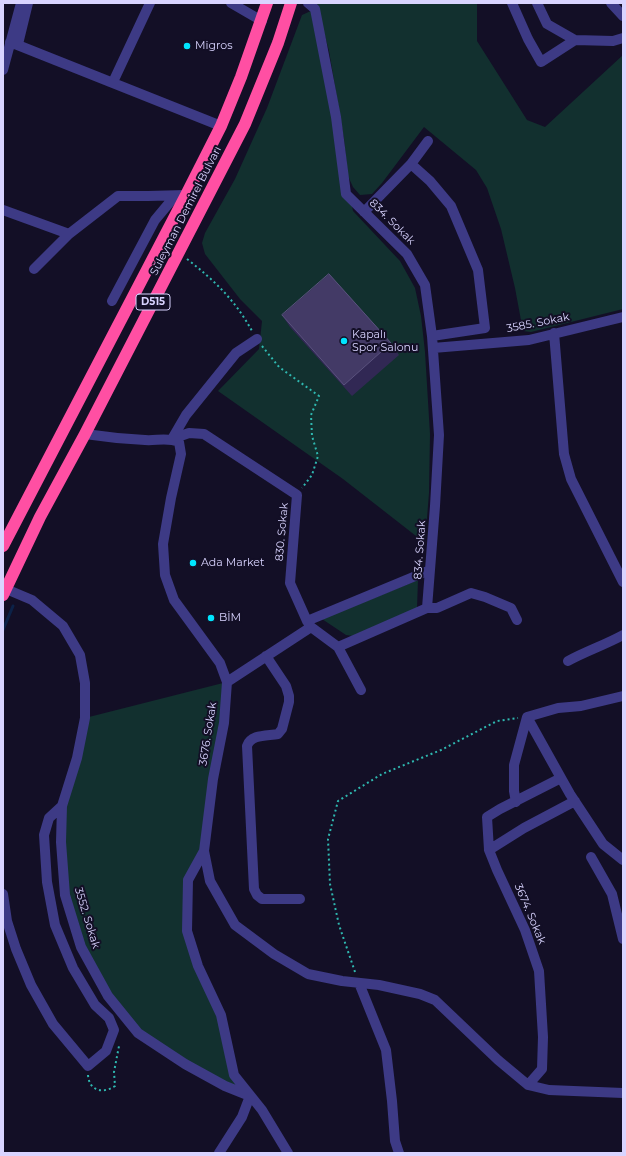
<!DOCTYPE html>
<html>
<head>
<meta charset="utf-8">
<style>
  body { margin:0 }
  #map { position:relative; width:626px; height:1156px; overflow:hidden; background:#130f26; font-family:Montserrat,sans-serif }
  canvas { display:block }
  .frame { position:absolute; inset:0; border:4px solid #d9d4ff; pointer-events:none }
</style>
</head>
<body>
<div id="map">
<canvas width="626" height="1156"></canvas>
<div class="frame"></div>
</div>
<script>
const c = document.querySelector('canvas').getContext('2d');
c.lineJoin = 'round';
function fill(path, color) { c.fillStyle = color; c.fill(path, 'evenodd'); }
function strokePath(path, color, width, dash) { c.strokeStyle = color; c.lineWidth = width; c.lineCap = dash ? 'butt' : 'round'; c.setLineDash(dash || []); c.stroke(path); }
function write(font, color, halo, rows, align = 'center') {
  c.font = font + ' Montserrat,sans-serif'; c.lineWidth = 4; c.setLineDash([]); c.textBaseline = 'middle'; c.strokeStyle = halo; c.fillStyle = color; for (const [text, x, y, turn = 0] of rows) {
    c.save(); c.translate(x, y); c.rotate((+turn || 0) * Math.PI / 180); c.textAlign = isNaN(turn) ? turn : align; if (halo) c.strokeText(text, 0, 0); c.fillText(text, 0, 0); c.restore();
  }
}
const green = new Path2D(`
  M316 3H477V41L527 120 545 127 623 55V309L531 332 523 331 515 288 501 229 487 188 476 170 424 127 382 183 372 194 360 195 353 187 348 176 344 139 329 51Z
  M315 9 353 211 400 261 415 288 421 316 425 352 430 434 429 493 425 543 343 479 218 391 259 349 262 321 240 299 205 254 202 243 205 233 235 179 267 108 302 15Z
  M418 580 417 608 353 636 346 635 322 619Z
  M227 682 204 851 188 880 187 931 221 1015 234 1075 250 1096 138 1033 81 947 65 895 62 806 85 718Z`);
const stream = new Path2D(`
  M3 630 13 606`);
const path = new Path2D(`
  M187 259C215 281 235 300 252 331
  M262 346 279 367 319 396 311 415 312 436 318 456 312 475 302 488
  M355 972 339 925 330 884 328 839 338 801 382 774 441 750 497 721 518 718
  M88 1075C89 1091 103 1094 115 1086L114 1072 119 1046`);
const minor = new Path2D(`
  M231 3 262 21
  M308 3 315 9 336 117 346 194 407 254 425 285 432 336 439 435 435 506 427 608
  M512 3 528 39 541 62 575 40
  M537 3 547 24 575 40 613 41 623 38
  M611 3 623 16
  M10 42 221 126
  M18 44 28 3
  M3 70 21 3
  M113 82 150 3
  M411 164 428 141
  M3 210 69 234
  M364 212 411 164 430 181 451 206 478 270 485 328 432 336
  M34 269 69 234 118 196H148L186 195
  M112 301 155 220 175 196
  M554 333 564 454 571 479 623 582
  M433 348 529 340 623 317
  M85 434C105 437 125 439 145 440 156 441 168 437 179 442L181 454 171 498 163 544 165 575 174 600 220 663 227 682 224 723 213 779 204 851 210 881 235 925 274 954 308 974 342 981 379 985 420 994 435 1000 498 1060 528 1085 549 1090 623 1093
  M172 439 189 433 204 434 297 495 290 583 307 621 311 627 338 647 361 690
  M172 439 186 415 236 353 257 339
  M6 589 32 600 63 626 80 655 85 683V718L77 758 62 806 61 842 65 895 81 947 108 996 138 1033 185 1064 225 1086 250 1096
  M307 621 430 570
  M338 647 427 608H437L471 593 485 597 511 608 517 620
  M266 656 286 686 289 696V702L282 729 278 734C267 736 251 734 247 746L254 889 257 895 262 899H300
  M568 661C586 651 605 645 623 635
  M227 682 311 627
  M561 778 570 794 603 844 623 860
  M516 802 514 791V765L527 717 558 708 581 706 623 696
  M489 850 487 817 500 809 561 778 527 717
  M204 851 188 880 187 931 198 966 221 1015 234 1075 262 1110 288 1153
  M591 857 612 894 623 939
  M3 894 7 921 16 949 31 985 53 1024 88 1066 106 1051 114 1030 109 1018 95 1005 73 968 55 925 47 882 44 835 49 818 62 806
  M359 983 386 1050 392 1101 395 1141 399 1153
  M528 1085 542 1069 543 1037 539 971 525 930 497 870 489 850 524 828 575 801
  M219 1153 242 1117 250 1096`);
const highway = new Path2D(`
  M3 546 186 195 221 126 241 77 267 3
  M3 595 40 517 85 434 245 124 278 43 291 3`);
const wall = new Path2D(`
  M282 315 391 343 399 355 352 396 290 327Z`);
const building = new Path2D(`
  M329 274 391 343 344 385 282 315Z`);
const markers = [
  [187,46,4,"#00e5ff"],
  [344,341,4,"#00e5ff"],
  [193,563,4,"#00e5ff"],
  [211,618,4,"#00e5ff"]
];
const shields = [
  [153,302,34]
];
const shieldNames = [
  ["D515",153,302]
];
const poiNames = [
  ["Migros",195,46],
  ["Kapalı",352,335],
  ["Spor Salonu",352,348],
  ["Ada Market",201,563],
  ["BİM",219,618]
];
const streetNames = [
  ["Süleyman Demirel Bulvarı",186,211,-63],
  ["834. Sokak",392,222,45],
  ["3585. Sokak",538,323,-11],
  ["830. Sokak",282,532,-85],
  ["834. Sokak",420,550,-86],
  ["3676. Sokak",208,734,-81],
  ["3674. Sokak",530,914,67],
  ["3552. Sokak",87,918,73]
];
fill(green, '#12302f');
strokePath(stream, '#0c2248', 3);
strokePath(path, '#2fb8b0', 2, [2, 3]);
strokePath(minor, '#3d3a85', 10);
strokePath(highway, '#ff4fa3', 12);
fill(wall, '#312854');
fill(building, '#433a66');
strokePath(building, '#5a527e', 1);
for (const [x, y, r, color] of markers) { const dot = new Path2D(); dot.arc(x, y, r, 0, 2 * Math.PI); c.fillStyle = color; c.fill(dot); strokePath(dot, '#130f26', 1.5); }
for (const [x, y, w] of shields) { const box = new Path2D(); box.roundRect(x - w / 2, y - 8, w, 16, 3); c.fillStyle = '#130f26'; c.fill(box); strokePath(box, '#d9d4ff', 1); }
write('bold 10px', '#d9d4ff', null, shieldNames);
write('11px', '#d9d4ff', '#130f26', poiNames, 'left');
write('11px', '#d9d4ff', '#130f26', streetNames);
</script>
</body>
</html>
